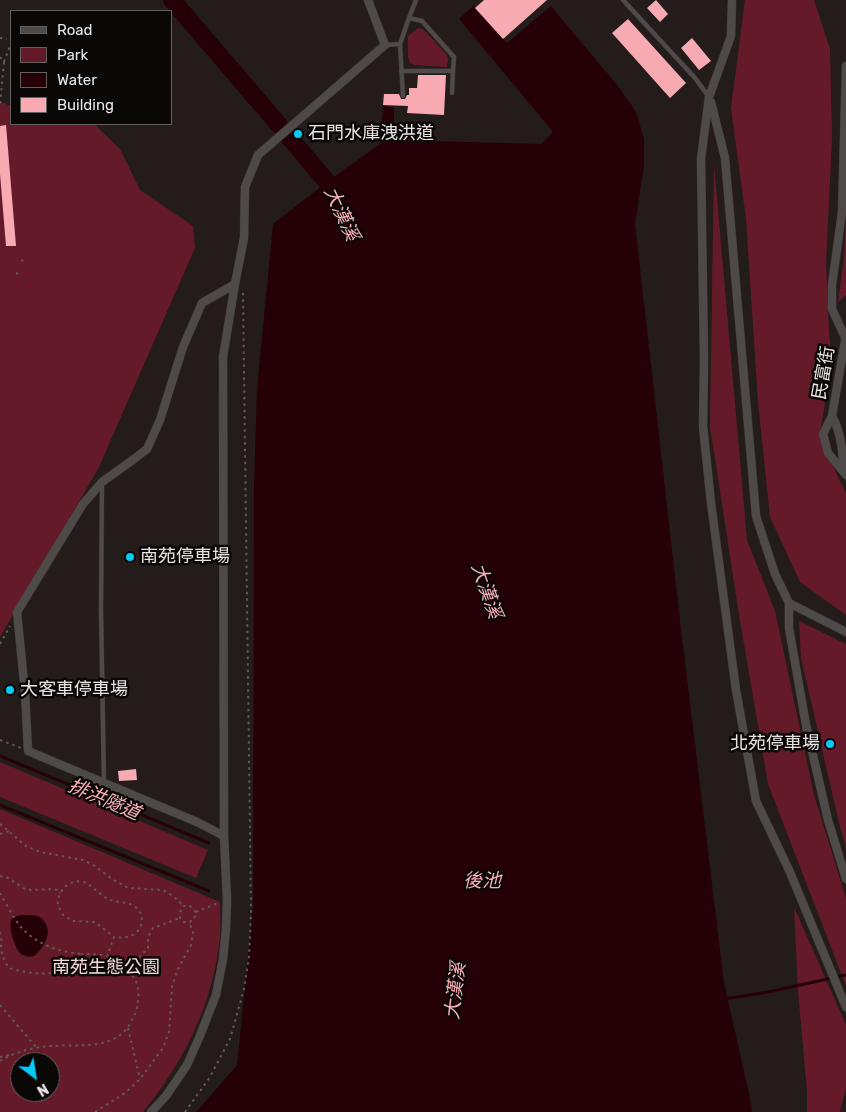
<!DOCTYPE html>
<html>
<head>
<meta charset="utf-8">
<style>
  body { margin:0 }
  #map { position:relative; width:846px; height:1112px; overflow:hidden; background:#241b1b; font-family:Rubik,sans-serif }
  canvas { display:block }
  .legend { position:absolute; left:10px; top:10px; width:162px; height:115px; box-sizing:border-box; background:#0a0707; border:1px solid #645f5f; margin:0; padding:6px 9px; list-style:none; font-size:15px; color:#eae3e4 }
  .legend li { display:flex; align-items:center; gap:10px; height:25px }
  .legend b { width:25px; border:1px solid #645f5f }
  .north { position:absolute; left:10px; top:1052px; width:50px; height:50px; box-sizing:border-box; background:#0a0707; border:1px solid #645f5f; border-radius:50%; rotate:149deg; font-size:14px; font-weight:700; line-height:20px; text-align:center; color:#eae3e4 }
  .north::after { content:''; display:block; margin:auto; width:18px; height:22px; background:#04cbf9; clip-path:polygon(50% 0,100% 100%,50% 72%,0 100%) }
</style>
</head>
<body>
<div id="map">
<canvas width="846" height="1112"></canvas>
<ul class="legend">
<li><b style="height:6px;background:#4f4a4a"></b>Road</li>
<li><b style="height:14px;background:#651a2a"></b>Park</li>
<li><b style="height:14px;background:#260007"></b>Water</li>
<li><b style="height:14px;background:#f8aab3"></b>Building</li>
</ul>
<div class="north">N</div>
</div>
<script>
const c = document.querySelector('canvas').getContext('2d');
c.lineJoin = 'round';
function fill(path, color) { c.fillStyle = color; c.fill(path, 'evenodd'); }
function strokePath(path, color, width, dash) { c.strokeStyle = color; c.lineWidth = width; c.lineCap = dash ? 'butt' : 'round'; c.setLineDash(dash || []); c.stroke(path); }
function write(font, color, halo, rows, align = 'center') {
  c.font = font + ' Rubik,"Noto Sans TC",sans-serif'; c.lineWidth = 5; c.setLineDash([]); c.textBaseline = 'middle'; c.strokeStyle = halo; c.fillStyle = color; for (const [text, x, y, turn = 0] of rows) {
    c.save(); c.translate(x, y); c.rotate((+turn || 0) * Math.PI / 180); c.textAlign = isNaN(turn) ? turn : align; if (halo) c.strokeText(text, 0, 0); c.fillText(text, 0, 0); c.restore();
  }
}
const green = new Path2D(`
  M745 0H814L830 49 832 138 826 263 829 331 832 365 819 437 846 493V615L800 582 770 517 758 402 746 219 731 108Z
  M418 28 422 29 425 31 447 55 448 60 447 67 414 65 410 63 408 57V36Z
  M0 101 8 105H11V124H94L120 149 140 190 193 226 195 248 98 469 0 637Z
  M714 164 747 540 775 611 814 795 846 898V986L768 784 739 615 710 426Z
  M846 218V295L838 302 844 258Z
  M799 621 846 644V847L840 827 801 658Z
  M0 762 208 850 196 878 0 797Z
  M0 809 220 902C220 913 221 925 220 936 214 1002 184 1062 143 1112H0ZM20 1062H50V1092H20Z
  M794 907 846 1025V1088L840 1112H807V1091L798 991Z`);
const water = new Path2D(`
  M473 6 507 43 551 6 618 86 636 112 644 139V165L635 224 680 621 724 983 750 1098 752 1112H196L237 1065 253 907 254 481 257 390 273 224 327 182 380 144 383 106 394 107V140L541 144 553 132 459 19Z
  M27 915C33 915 39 915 43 920 54 931 44 948 34 956 28 957 24 957 19 952 15 947 7 924 12 919 16 915 22 915 27 915Z`);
const stream = new Path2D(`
  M0 756 209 843
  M0 805 209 891
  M724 999 768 992 846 975`);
const river = new Path2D(`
  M172 0 279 125
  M290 138 327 182 337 205`);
const building = new Path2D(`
  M484 0H547L503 39 475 8Z
  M656 0 668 14 660 22 647 8Z
  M628 19 686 83 670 98 612 33Z
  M692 38 711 61 699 70 681 48Z
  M418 75H446L444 115 407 113 408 106 383 105 384 94H399L401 99H405L407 95H409V88H417Z
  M6 125 16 246H6L0 174V126Z
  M136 769 137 780 119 781 118 771Z`);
const path = new Path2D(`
  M0 38 7 39
  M0 57 4 62 0 104
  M4 62 10 46
  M21 260 25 261
  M16 273 21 275
  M0 644 10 626
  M0 740 21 748
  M0 824 26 846 40 852 83 860 95 866 112 879 128 888 163 890 173 896 184 906
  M0 834 10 831
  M0 876 8 878 25 889 32 890 52 889 57 890 60 894
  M0 893C6 903 12 916 20 926 35 944 59 952 82 954
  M196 912 190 906H184L180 912V918L184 922H189L194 920 196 912 218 903
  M0 932C2 937 1 942 1 948 2 956 5 962 9 968 27 974 60 978 75 964 78 961 80 957 82 954 104 954 110 955 128 969
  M107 957 114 937C118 937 122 938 126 937 142 935 148 915 134 906 126 901 116 903 108 899 100 895 94 887 86 883 73 876 56 890 58 905 59 908 62 912 63 915L73 921 95 922 114 937
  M0 1005 36 1047
  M128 1028 140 1079
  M0 1057 9 1055
  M0 1061C15 1052 33 1047 51 1046 79 1044 116 1051 131 1022 133 1017 136 1013 137 1008 140 989 139 984 128 969L148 948V937L153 928 180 918
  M95 1112 125 1093 140 1079 163 1048 169 1032 172 986 178 969 191 945 193 932 189 922
  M185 1112 210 1077 230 1039 244 989 249 958 251 912 243 292`);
const lane = new Path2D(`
  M623 0 695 78 709 97
  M409 18 416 0
  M400 44 409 18 422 21 454 57 453 71H401
  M385 45 400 44 403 96
  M452 93 453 71
  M102 484 101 610 104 784`);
const street = new Path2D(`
  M732 0 731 36 709 97 701 159 704 360 703 426 711 503 736 690 756 801 789 870 846 1007
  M711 102 725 158 756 516 775 574 789 603V628L806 725 828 820 846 879
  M846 335 832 416 823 434 828 453 846 475
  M845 337 832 309V285L842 212 846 66
  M832 416C841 432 843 451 843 469
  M789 603 846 632
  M224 836 197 822 28 751 25 692 17 612 83 504 102 482 134 459 147 449 160 420 183 347 202 303 235 284
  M151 1112 166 1096 187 1065 199 1038 216 995 223 959 226 929 227 899 224 836 223 357 235 284 244 238 245 187 258 155 385 45 368 0`);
const markers = [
  [298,134,5,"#04cbf9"],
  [130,557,5,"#04cbf9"],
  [10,690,5,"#04cbf9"],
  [830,744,5,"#04cbf9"]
];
const poiNames = [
  ["石門水庫洩洪道",308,134],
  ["南苑停車場",140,557],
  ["大客車停車場",20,690],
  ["北苑停車場",820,744,"right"]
];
const streetNames = [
  ["民富街",824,373,-80]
];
const parkNames = [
  ["南苑生態公園",106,968]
];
const waterNames = [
  ["大漢溪",341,214,65],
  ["大漢溪",486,591,71],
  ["排洪隧道",104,800,23],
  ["後池",482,882],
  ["大漢溪",456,991,-83]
];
fill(green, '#651a2a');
fill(water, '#260007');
strokePath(stream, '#260007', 3);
strokePath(river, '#260007', 18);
fill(building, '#f8aab3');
strokePath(lane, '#403737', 5);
strokePath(street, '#403737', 9);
strokePath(path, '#615959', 2, [2.5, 4]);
strokePath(lane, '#4f4a4a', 4);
strokePath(street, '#4f4a4a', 8);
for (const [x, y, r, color] of markers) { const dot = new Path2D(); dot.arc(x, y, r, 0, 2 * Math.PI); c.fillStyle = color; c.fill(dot); strokePath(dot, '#0a0707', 2); }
write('18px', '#eae3e4', '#0a0707', poiNames, 'left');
write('18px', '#eae3e4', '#0a0707', streetNames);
write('18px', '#f5dadc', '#0a0707', parkNames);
write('italic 19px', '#fab0b8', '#0a0707', waterNames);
</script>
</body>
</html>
